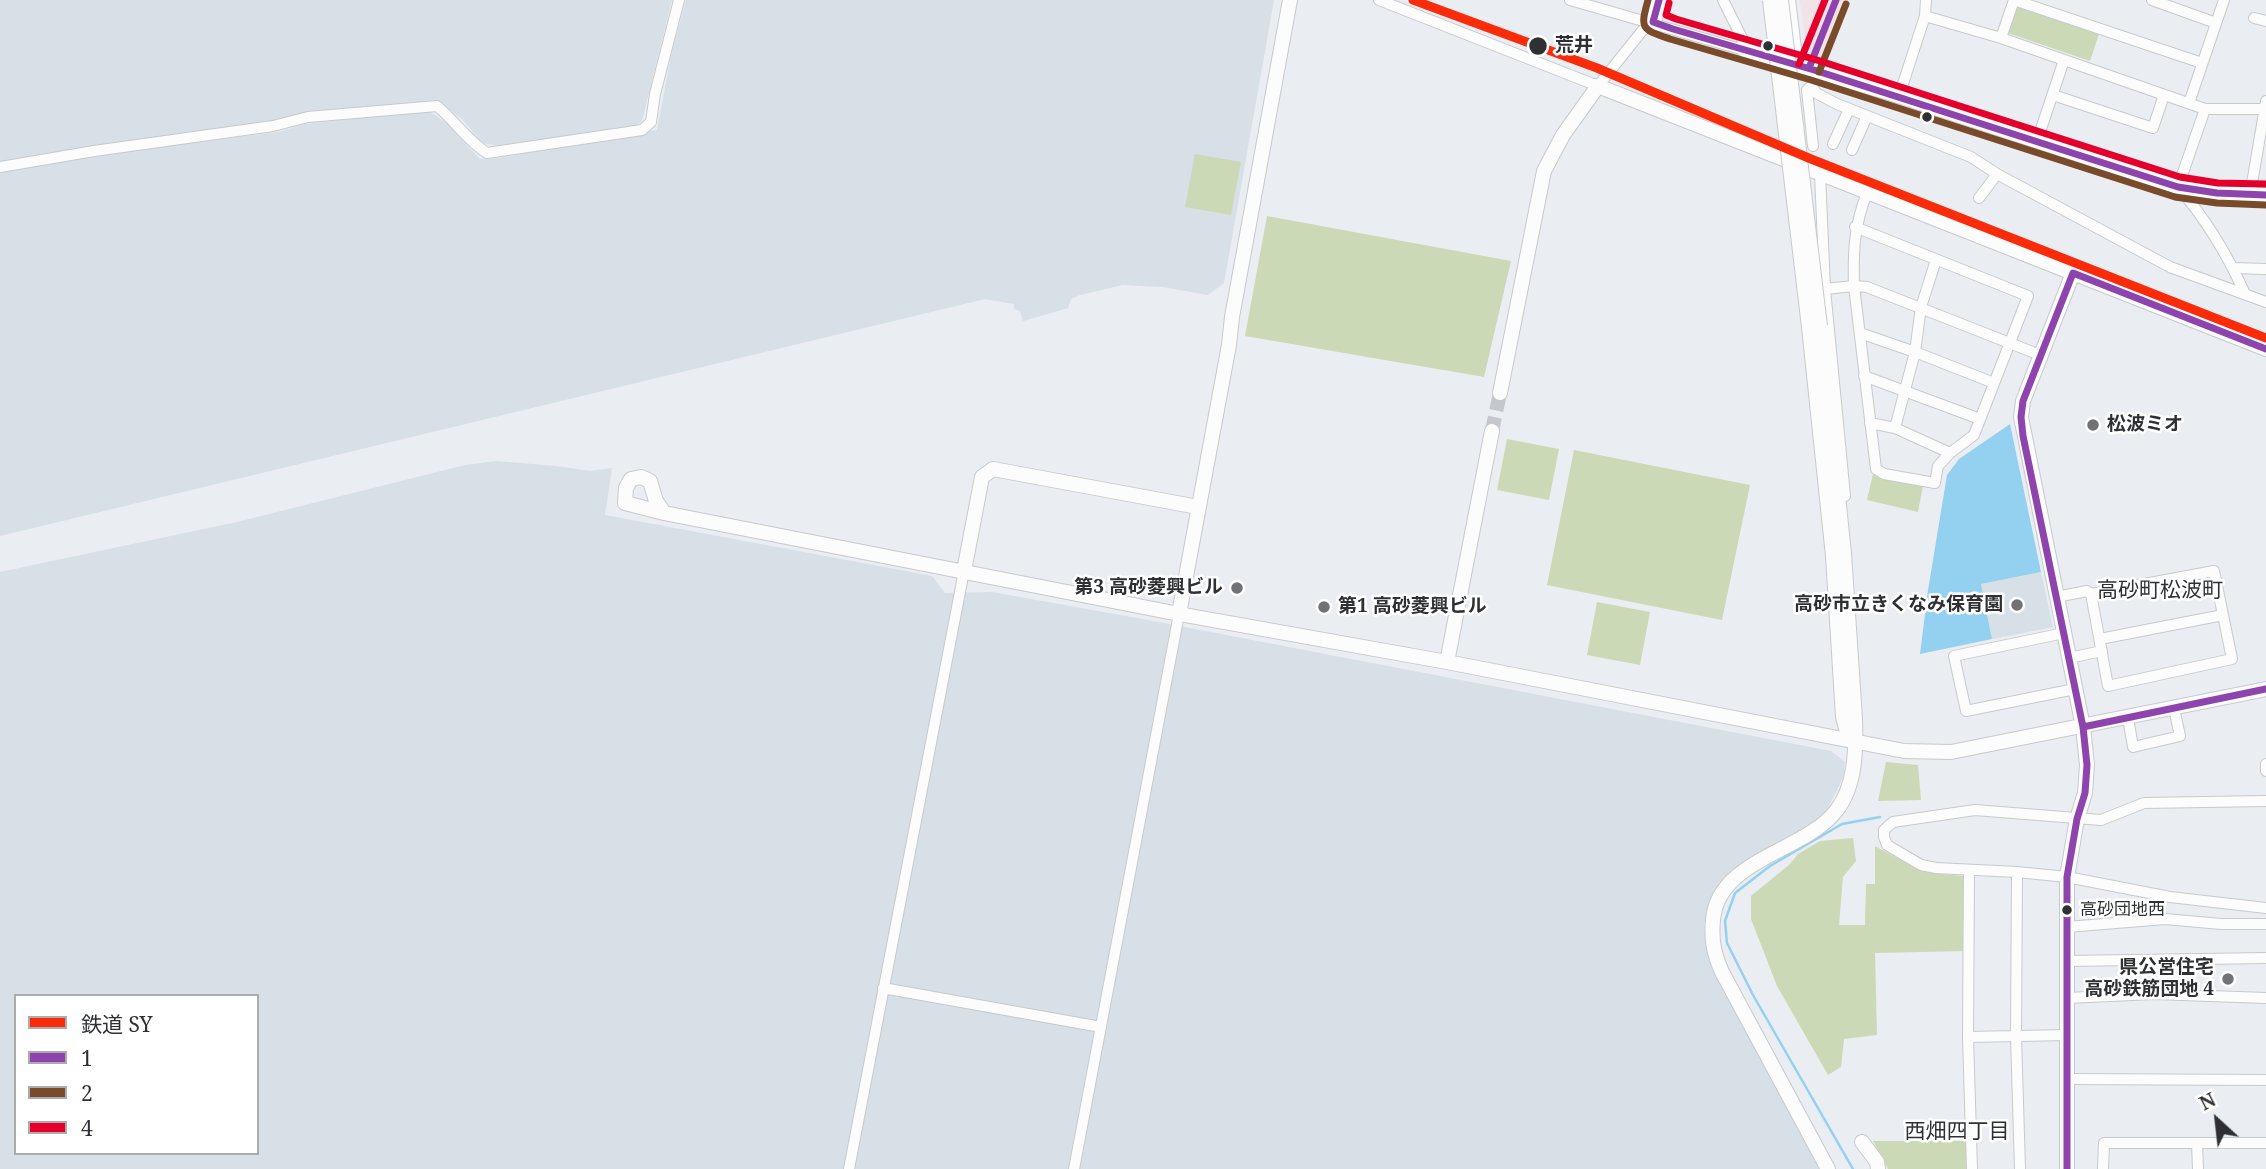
<!DOCTYPE html>
<html>
<head>
<meta charset="utf-8">
<style>
  body { margin:0 }
  #map { position:relative; width:2266px; height:1169px; overflow:hidden; background:#eaedf1; font-family:"Noto Serif","Noto Sans JP",serif }
  canvas { display:block }
  .legend { position:absolute; left:14px; top:994px; width:245px; height:161px; box-sizing:border-box; background:#fff; border:2px solid #abacad; margin:0; padding:9px 12px; list-style:none; font-size:21px; color:#2e3033 }
  .legend li { display:flex; align-items:center; gap:14px; height:35px }
  .legend b { width:35px; border:2px solid #abacad }
  .north { position:absolute; left:2182px; top:1085px; width:70px; height:70px; -webkit-text-stroke:5px #fff; paint-order:stroke; rotate:333deg; font-size:19px; font-weight:700; line-height:28px; text-align:center; color:#2e3033 }
  .north::after { content:''; display:block; margin:auto; width:24px; height:32px; background:#2e3033; clip-path:polygon(50% 0,100% 100%,50% 72%,0 100%) }
</style>
</head>
<body>
<div id="map">
<canvas width="2266" height="1169"></canvas>
<ul class="legend">
<li><b style="height:9px;background:#fa2b08"></b>鉄道 SY</li>
<li><b style="height:9px;background:#8e44ad"></b>1</li>
<li><b style="height:9px;background:#7a4b2a"></b>2</li>
<li><b style="height:9px;background:#e4002b"></b>4</li>
</ul>
<div class="north">N</div>
</div>
<script>
const c = document.querySelector('canvas').getContext('2d');
c.lineJoin = 'round';
function fill(path, color) { c.fillStyle = color; c.fill(path, 'evenodd'); }
function strokePath(path, color, width, dash) { c.strokeStyle = color; c.lineWidth = width; c.lineCap = dash ? 'butt' : 'round'; c.setLineDash(dash || []); c.stroke(path); }
function write(font, color, halo, rows, align = 'center') {
  c.font = font + ' "Noto Serif","Noto Sans JP",serif'; c.lineWidth = 5; c.setLineDash([]); c.textBaseline = 'middle'; c.strokeStyle = halo; c.fillStyle = color; for (const [text, x, y, turn = 0] of rows) {
    c.save(); c.translate(x, y); c.rotate((+turn || 0) * Math.PI / 180); c.textAlign = isNaN(turn) ? turn : align; if (halo) c.strokeText(text, 0, 0); c.fillText(text, 0, 0); c.restore();
  }
}
const built = new Path2D(`
  M0 0H672L642 121 636 126 500 146 482 143 462 119 435 100 310 114 279 123 0 164Z
  M686 0H1274L1224 283 1208 295 1163 287 1123 285 1080 295 1071 299 1068 308 1023 321 1020 311 1014 309V304L985 299 0 536V172L93 155 278 132 305 124 428 110 448 124 480 159 498 158 657 130 671 56Z
  M496 461 556 466 590 471 612 468 605 515 932 576 945 593 992 592 1148 620 1831 751 1845 762 1843 778 1825 814 1797 834 1728 874 1715 891 1704 924 1707 955 1820 1169H0V572L237 522 465 465ZM16 996H257V1153H16Z
  M2041 572 2053 627 1992 639 1981 584Z`);
const medical = new Path2D(`
  M1800 0H1848L1825 61 1810 54 1806 48Z`);
const green = new Path2D(`
  M2018 5 2099 34 2090 61 2008 33Z
  M1195 154 1241 162 1231 215 1185 207Z
  M1267 216 1511 261 1484 377 1245 336Z
  M1507 439 1559 449 1549 500 1497 490Z
  M1574 450 1750 485 1722 620 1547 585Z
  M1873 474 1923 486 1918 512 1867 500Z
  M1597 602 1650 612 1640 665 1587 655Z
  M1886 762 1918 765 1921 800 1878 801Z
  M1853 838 1856 861 1843 877 1839 925H1865L1866 884H1875V846L1915 868 1941 874 1964 876 1966 951 1875 953 1877 1035 1844 1039 1841 1067 1828 1075 1777 986 1751 919V896L1790 864 1798 854 1820 841Z
  M1873 1141H1967L1966 1169H1888Z`);
const water = new Path2D(`
  M2010 424 2041 572 1981 584 1992 639 1920 654 1928 590 1947 475 1959 459Z`);
const stream = new Path2D(`
  M1853 1169 1753 995 1727 943 1725 921 1735 893 1770 866 1842 824 1880 817`);
const secondaryTunnel = new Path2D(`
  M1492 431 1500 393`);
const street = new Path2D(`
  M1379 0 1598 86 1642 31 1653 22
  M1570 0 1744 50 1742 38 1723 0
  M1790 0 1798 65
  M2014 0 2202 63
  M2152 0 2216 23
  M1925 16 2001 38 2205 109H2266
  M2254 18 2266 21
  M2001 38 2014 0
  M1812 86 1816 93 1837 104 1971 157 1997 174 2170 267 2266 302
  M2053 95 2153 128 2164 95
  M1899 96 1925 16 1926 0
  M2189 103 2224 0
  M2205 109 2178 187C2206 219 2228 256 2245 294
  M2037 141 2064 60
  M1833 144 1849 109
  M1813 146 1807 90 1812 86 1814 70
  M1852 150 1867 116
  M0 167 94 151 273 126 308 117 437 106C455 121 468 141 487 153L642 130 651 122 655 94 679 0
  M1820 174 1825 289 1845 496
  M2250 195 2266 101
  M1979 198 1997 174
  M1855 227 2028 296 1974 435 1950 453 1938 466 1935 483 1884 474 1876 469 1854 286C1853 251 1854 226 1867 193
  M2233 268 2266 269
  M1825 289 1854 286 1867 287 2040 355
  M1860 333 1915 352 1994 383
  M1864 376 1980 419
  M1870 423 1895 428 1950 453
  M1895 428 1915 352 1921 307 1936 260
  M2056 597 2087 591 2091 594 2214 571 2232 659 2108 686 2091 594
  M2064 633 1954 656 1966 711 2075 689
  M2100 639 2223 615
  M2069 658 2102 651
  M2128 718 2133 747 2180 736 2174 708
  M2266 764V771
  M2266 801 2144 803 2101 820 1975 810 1893 822 1884 830V837L1887 845 1921 865 1936 868 2017 872 2067 877 2170 897 2266 908
  M1969 870 1968 1037 1972 1169
  M2017 872 2016 1036 2020 1169
  M2067 927 2165 919 2221 924H2266
  M2067 961 2266 958
  M883 988 1101 1027
  M2067 998 2154 994 2266 998
  M1968 1037 2067 1035
  M2067 1079 2266 1080
  M2197 1143 2198 1169
  M849 1169 964 571
  M1074 1169 1179 614
  M2103 1169 2104 1143H2266`);
const secondary = new Path2D(`
  M1744 50 1899 96 2178 187 2217 193 2266 195
  M1820 326 1844 553 1855 719C1856 749 1856 786 1836 811 1804 852 1718 859 1713 920 1711 940 1714 954 1722 972L1828 1169
  M1809 327 1833 556 1843 717 1847 732 1855 742
  M1500 393 1544 171 1563 135 1598 86 2266 349
  M664 513 656 501 650 481 641 477 631 479 626 488 625 503 664 513 1179 614 1447 662 1904 751 1951 752 2266 689
  M964 571 982 477 993 469 1198 507
  M1179 614 1229 345 1232 317 1290 0
  M1447 662 1492 431
  M1862 1142 1877 1162 1878 1169
  M2067 1169V877L2077 819 2085 793 2087 765 2083 727 2021 417 2023 401 2073 273`);
const primary = new Path2D(`
  M1653 22 1659 0`);
const secondaryBridge = new Path2D(`
  M1770 0 1809 327
  M1781 0 1820 326`);
const bus1 = new Path2D(`
  M1659 0 1653 22 1673 29 1814 70 2178 187 2217 193 2266 195
  M1809 68 1836 0
  M2083 727 2266 689
  M2067 1169V877L2077 819 2085 793 2087 765 2083 727 2023 436 2021 417 2023 401 2073 273 2266 349`);
const bus2 = new Path2D(`
  M1648 0C1640 29 1641 29 1670 39L1811 80 2175 197 2217 203 2266 205
  M1819 72 1846 4`);
const bus3 = new Path2D(`
  M1669 3 1666 15 1676 19 1817 60 2180 177 2218 183 2266 184
  M1799 64 1825 0`);
const rail1 = new Path2D(`
  M1413 0 1597 68 1811 159 2266 338`);
const markers = [
  [1538,46,10,"#2e3033"],
  [1768,46,6,"#2e3033"],
  [1927,117,6,"#2e3033"],
  [2093,425,7,"#707276"],
  [1237,588,7,"#707276"],
  [2017,605,7,"#707276"],
  [1324,607,7,"#707276"],
  [2067,910,6,"#2e3033"],
  [2228,979,7,"#707276"]
];
const busNames = [
  ["高砂団地西",2080,910]
];
const stopNames = [
  ["荒井",1555,46]
];
const poiNames = [
  ["松波ミオ",2107,425,"left"],
  ["第3 高砂菱興ビル",1223,588],
  ["高砂市立きくなみ保育園",2003,605],
  ["第1 高砂菱興ビル",1338,607,"left"],
  ["県公営住宅",2214,968],
  ["高砂鉄筋団地 4",2214,990]
];
const neighbourhoodNames = [
  ["高砂町松波町",2160,591],
  ["西畑四丁目",1957,1132]
];
fill(built, '#d7dfe7');
fill(medical, '#f1e3e7');
fill(green, '#ccd9b6');
fill(water, '#94d1f1');
strokePath(stream, '#94d1f1', 2.5);
strokePath(secondaryTunnel, '#c4c7cb', 14, [14, 7]);
strokePath(street, '#c7cacd', 12);
strokePath(secondary, '#c7cacd', 16);
strokePath(primary, '#c7cacd', 18);
strokePath(street, '#fcfcfd', 10);
strokePath(secondary, '#fcfcfd', 14);
strokePath(primary, '#fcfcfd', 16);
strokePath(secondaryBridge, '#c7cacd', 16, []);
strokePath(secondaryBridge, '#fcfcfd', 14);
strokePath(bus1, '#8e44ad', 7);
strokePath(bus2, '#7a4b2a', 7);
strokePath(bus3, '#e4002b', 7);
strokePath(rail1, '#fa2b08', 9);
for (const [x, y, r, color] of markers) { const dot = new Path2D(); dot.arc(x, y, r, 0, 2 * Math.PI); c.fillStyle = color; c.fill(dot); strokePath(dot, '#fff', 2.5); }
write('17px', '#2e3033', '#fff', busNames, 'left');
write('bold 19px', '#2e3033', '#fff', stopNames, 'left');
write('bold 19px', '#2e3033', '#fff', poiNames, 'right');
write('21px', '#2e3033', '#fff', neighbourhoodNames);
</script>
</body>
</html>
